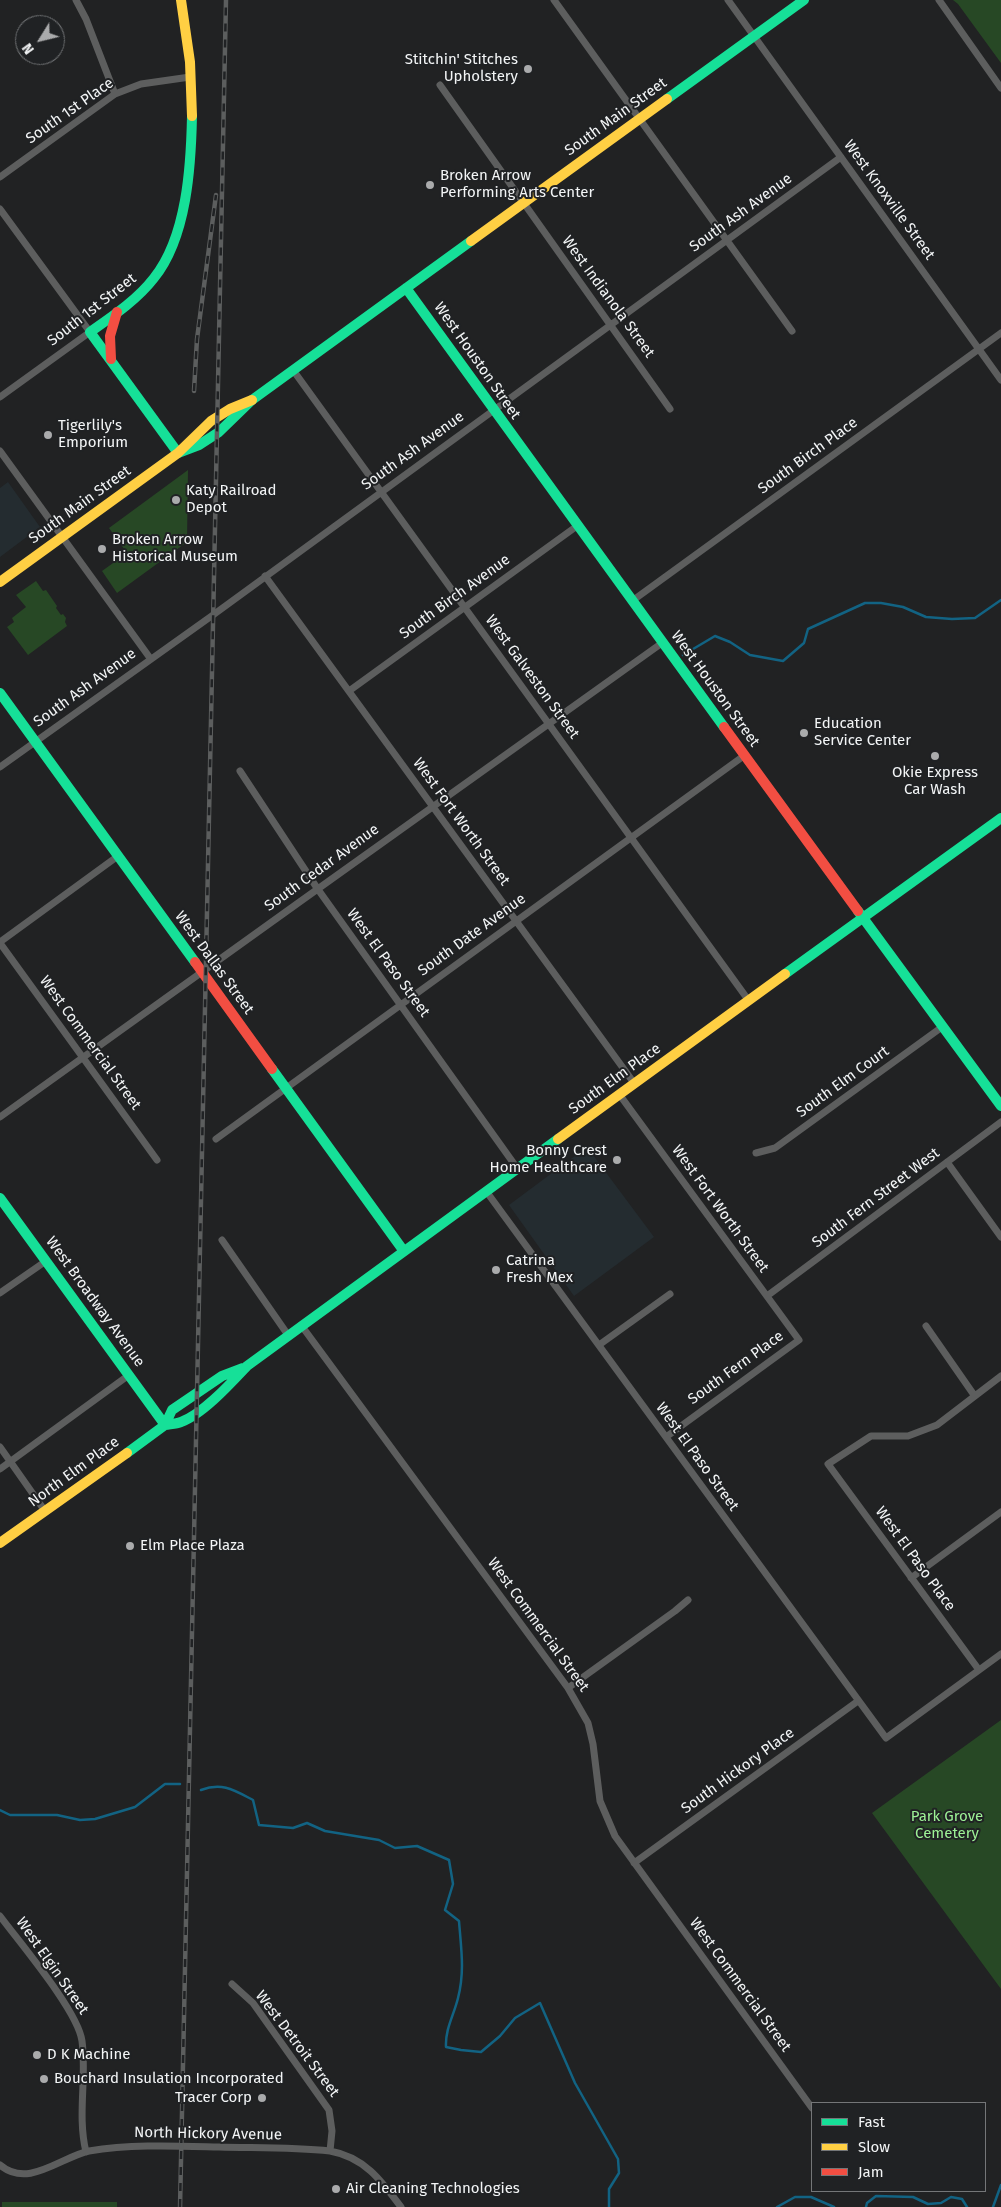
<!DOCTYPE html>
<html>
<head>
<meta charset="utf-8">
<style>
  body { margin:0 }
  #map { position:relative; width:1001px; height:2207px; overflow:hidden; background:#212223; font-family:"Fira Sans",sans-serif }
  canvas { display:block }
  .legend { position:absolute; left:811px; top:2102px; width:175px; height:90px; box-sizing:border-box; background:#202224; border:1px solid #747678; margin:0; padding:6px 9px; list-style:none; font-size:15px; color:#f3f5f6 }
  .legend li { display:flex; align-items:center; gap:10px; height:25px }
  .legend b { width:25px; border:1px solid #747678 }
  .north { position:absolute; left:15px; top:15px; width:50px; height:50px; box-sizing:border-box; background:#202224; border:1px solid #747678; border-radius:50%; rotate:234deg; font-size:14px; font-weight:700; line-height:20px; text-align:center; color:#f3f5f6 }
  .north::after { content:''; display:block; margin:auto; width:18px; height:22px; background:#aaabac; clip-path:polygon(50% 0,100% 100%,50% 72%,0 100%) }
</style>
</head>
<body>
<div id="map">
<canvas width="1001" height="2207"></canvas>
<ul class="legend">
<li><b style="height:6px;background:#16e098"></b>Fast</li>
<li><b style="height:6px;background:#ffcf43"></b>Slow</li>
<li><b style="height:6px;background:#f24e42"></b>Jam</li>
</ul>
<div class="north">N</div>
</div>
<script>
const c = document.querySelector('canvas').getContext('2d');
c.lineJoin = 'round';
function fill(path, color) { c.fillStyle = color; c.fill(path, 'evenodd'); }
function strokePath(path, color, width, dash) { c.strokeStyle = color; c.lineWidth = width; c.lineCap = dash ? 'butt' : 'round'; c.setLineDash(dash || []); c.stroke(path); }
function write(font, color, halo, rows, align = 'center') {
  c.font = font + ' "Fira Sans",sans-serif'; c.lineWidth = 4; c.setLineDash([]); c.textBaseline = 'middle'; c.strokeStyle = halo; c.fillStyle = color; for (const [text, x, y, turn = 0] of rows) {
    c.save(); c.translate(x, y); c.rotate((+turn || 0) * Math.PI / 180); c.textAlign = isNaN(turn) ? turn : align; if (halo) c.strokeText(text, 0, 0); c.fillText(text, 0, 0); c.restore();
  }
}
const built = new Path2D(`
  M8 482 40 527 0 557V488Z
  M587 1147 654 1237 574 1296 509 1205Z`);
const green = new Path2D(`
  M953 0H1001V63L958 4Z
  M188 470 187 542 117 593 102 571 127 553 109 528Z
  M36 581 43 591 46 590 57 606 56 608 61 615 63 614 66 618 65 622 67 626 28 655 7 627 14 622 12 618 26 607 16 595Z
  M1001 1720V1989L872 1813Z
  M2 2202H117V2207H2Z`);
const stream = new Path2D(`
  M683 655 715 636 730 642 750 655 783 661 804 643 808 629 865 603H881L903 607 926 617 952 619 975 618 1001 600
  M201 1790C222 1782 234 1790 253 1800L259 1825 293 1828 307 1823 325 1831 379 1840 395 1848 417 1846 449 1860 453 1884 445 1910 459 1921C461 1948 465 1971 458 1998 454 2015 445 2029 446 2047L461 2050 481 2052 500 2036 515 2018 540 2003 575 2083 618 2159 619 2173 609 2189V2207
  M0 1810 10 1815H57L80 1820 95 1819 135 1807 165 1784H180
  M777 2207 795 2197H811L834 2207
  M866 2207 867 2203 876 2196 913 2197 928 2204 941 2203 951 2197 962 2199 967 2207
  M993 2207 1001 2185`);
const street = new Path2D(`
  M76 0 86 19 115 94
  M554 0 792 331
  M728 0 1001 380
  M939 0 1001 88
  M440 85 670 409
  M0 177 115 94 141 84 190 77
  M0 209 90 332 0 397
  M293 370 749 1001
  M0 451 150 658
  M265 576 634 1083
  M632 601 1001 333
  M349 691 577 526
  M0 767 213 615 841 157
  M240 771 317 888 517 1168
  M0 942 118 856
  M0 943 157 1160
  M619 1094 799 1340 666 1437
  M0 1117C221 959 440 800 662 643
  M216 1139 745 755
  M756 1153 775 1148 942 1027
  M947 1162 1001 1237
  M486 1191 886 1738 1001 1654
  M222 1240 288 1335
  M0 1293 46 1261
  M767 1296 1001 1122
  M301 1325 568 1688 588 1723 593 1744 600 1801 615 1836 812 2108
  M926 1326 974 1395
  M599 1345 670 1294
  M0 1447 45 1511
  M0 1469 129 1375
  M911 1578 1001 1512
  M979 1670 828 1464 871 1436H908L937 1425 1001 1376
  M568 1688 675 1611 688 1600
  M634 1863 858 1701
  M0 1916C20 1943 78 2011 82 2041 87 2078 77 2115 86 2152
  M232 1984 253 2003 329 2110 332 2131 330 2151C364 2157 381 2180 401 2207
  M0 2165C28 2189 61 2157 89 2151 132 2144 176 2146 219 2147 256 2148 293 2147 330 2151`);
const fast = new Path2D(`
  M667 99 804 0
  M406 288 724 727
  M178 453 199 445 219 432 252 400 471 241
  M178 453 90 332C113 316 137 300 154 278 187 237 191 166 192 116
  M0 693 195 962
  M858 911 1001 1106
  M785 974 1001 818
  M272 1069 403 1250
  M0 1198 165 1425
  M165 1425C170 1424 176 1424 181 1422 203 1414 231 1383 247 1366L558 1139
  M127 1453 165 1425 172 1410 222 1376 243 1368`);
const slow = new Path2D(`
  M181 0 190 62 192 116
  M471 241 667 99
  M0 582 178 453 211 421 230 409 252 400
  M558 1139 785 974
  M0 1543 127 1453`);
const jam = new Path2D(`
  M111 359 110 336 117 312
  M724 727 858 911
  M195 962 272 1069`);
const rail = new Path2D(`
  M194 391 197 339 216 195
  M180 2207 226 0`);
const markers = [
  [528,69,5,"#aaabac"],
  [430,185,5,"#aaabac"],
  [48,435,5,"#aaabac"],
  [176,500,5,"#aaabac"],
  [102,549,5,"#aaabac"],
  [804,733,5,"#aaabac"],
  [935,756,5,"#aaabac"],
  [617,1160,5,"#aaabac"],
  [496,1270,5,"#aaabac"],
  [130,1546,5,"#aaabac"],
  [37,2055,5,"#aaabac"],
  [44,2079,5,"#aaabac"],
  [262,2098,5,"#aaabac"],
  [336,2189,5,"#aaabac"]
];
const poiNames = [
  ["Stitchin' Stitches",518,60,"right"],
  ["Upholstery",518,77,"right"],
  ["Broken Arrow",440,176],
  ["Performing Arts Center",440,193],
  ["Tigerlily's",58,426],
  ["Emporium",58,443],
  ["Katy Railroad",186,491],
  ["Depot",186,508],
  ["Broken Arrow",112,540],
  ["Historical Museum",112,557],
  ["Education",814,724],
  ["Service Center",814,741],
  ["Okie Express",935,773,"center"],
  ["Car Wash",935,790,"center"],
  ["Bonny Crest",607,1151,"right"],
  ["Home Healthcare",607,1168,"right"],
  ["Catrina",506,1261],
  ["Fresh Mex",506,1278],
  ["Elm Place Plaza",140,1546],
  ["D K Machine",47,2055],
  ["Bouchard Insulation Incorporated",54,2079],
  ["Tracer Corp",252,2098,"right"],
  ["Air Cleaning Technologies",346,2189]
];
const streetNames = [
  ["South 1st Place",70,111,-35],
  ["South Main Street",616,117,-36],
  ["West Knoxville Street",889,200,54],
  ["South Ash Avenue",741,213,-36],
  ["West Indianola Street",608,297,54],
  ["South 1st Street",92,310,-38],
  ["West Houston Street",477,361,55],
  ["South Ash Avenue",413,451,-36],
  ["South Birch Place",808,456,-36],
  ["South Main Street",80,505,-36],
  ["South Birch Avenue",455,597,-36],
  ["West Galveston Street",532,677,54],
  ["South Ash Avenue",85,688,-36],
  ["West Houston Street",715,689,54],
  ["West Fort Worth Street",461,822,54],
  ["South Cedar Avenue",322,868,-36],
  ["South Date Avenue",472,935,-36],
  ["West Dallas Street",214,963,54],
  ["West El Paso Street",388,963,54],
  ["West Commercial Street",90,1043,54],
  ["South Elm Place",615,1079,-36],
  ["South Elm Court",843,1082,-36],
  ["South Fern Street West",876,1198,-37],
  ["West Fort Worth Street",720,1209,54],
  ["West Broadway Avenue",95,1302,54],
  ["South Fern Place",736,1368,-36],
  ["West El Paso Street",697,1457,54],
  ["North Elm Place",74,1472,-36],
  ["West El Paso Place",915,1559,54],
  ["West Commercial Street",538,1625,54],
  ["South Hickory Place",738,1771,-36],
  ["West Elgin Street",52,1966,55],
  ["West Commercial Street",740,1985,54],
  ["West Detroit Street",297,2044,53],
  ["North Hickory Avenue",208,2134,1]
];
const parkNames = [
  ["Park Grove",947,1817],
  ["Cemetery",947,1834]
];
fill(built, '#242c30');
fill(green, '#274825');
strokePath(stream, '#126383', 2.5);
strokePath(street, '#5d5e5e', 7);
strokePath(fast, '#16e098', 10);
strokePath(slow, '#ffcf43', 10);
strokePath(jam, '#f24e42', 10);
strokePath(rail, '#5c5e5e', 4.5);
strokePath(rail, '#202224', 2.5, [8]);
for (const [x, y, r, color] of markers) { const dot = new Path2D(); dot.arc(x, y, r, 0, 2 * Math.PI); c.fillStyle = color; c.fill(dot); strokePath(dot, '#202224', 2); }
write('15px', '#f3f5f6', '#202224', poiNames, 'left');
write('15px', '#f3f5f6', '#202224', streetNames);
write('15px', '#9df196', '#202224', parkNames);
</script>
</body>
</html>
